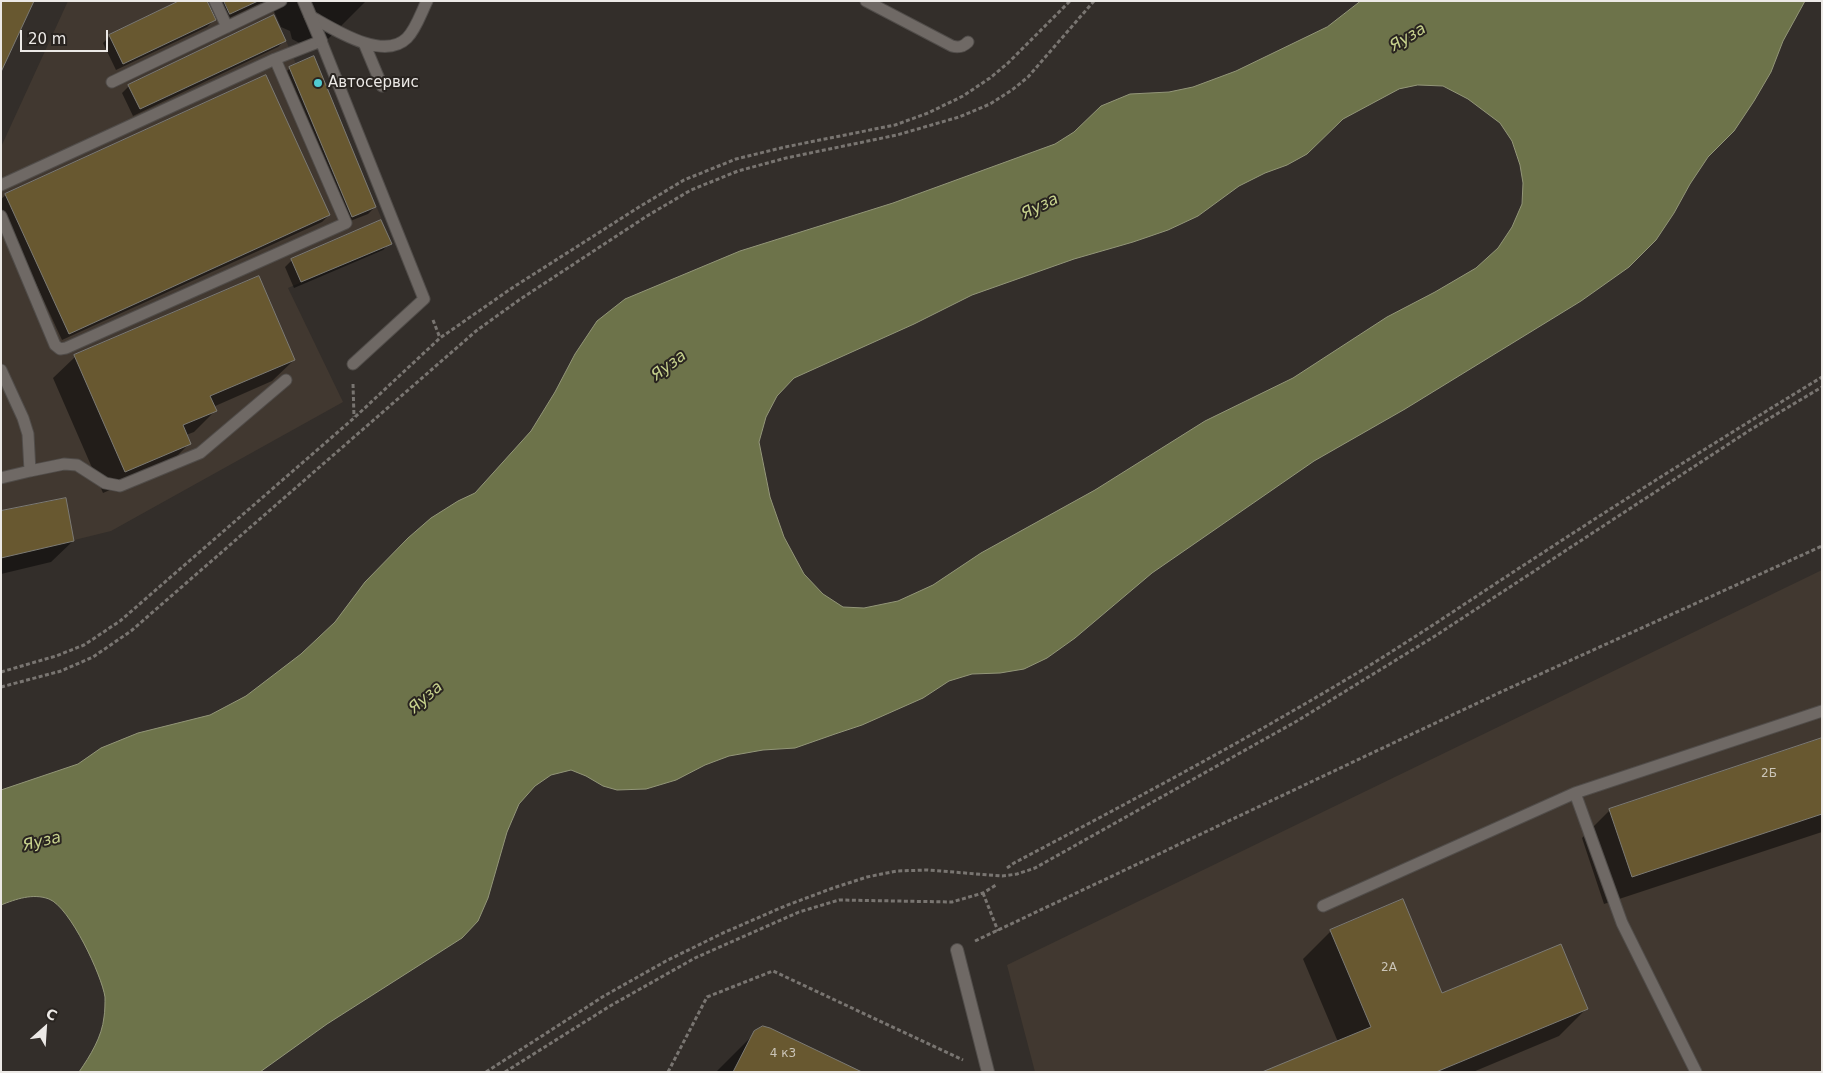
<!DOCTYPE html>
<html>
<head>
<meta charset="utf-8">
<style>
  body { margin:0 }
  #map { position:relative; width:1823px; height:1073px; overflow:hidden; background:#332e2a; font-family:"DejaVu Sans",sans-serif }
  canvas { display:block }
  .frame { position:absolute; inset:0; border:2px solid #ece9e6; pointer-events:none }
  .north { position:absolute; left:20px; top:1003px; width:50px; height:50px; -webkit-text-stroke:4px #292420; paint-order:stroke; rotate:26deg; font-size:14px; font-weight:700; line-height:20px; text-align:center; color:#ece9e6 }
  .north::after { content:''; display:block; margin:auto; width:18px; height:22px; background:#ece9e6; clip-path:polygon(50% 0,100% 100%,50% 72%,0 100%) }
  .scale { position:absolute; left:20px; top:30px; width:88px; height:22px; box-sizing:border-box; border:2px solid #ece9e6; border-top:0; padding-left:6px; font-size:15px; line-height:18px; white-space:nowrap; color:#ece9e6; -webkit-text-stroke:4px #292420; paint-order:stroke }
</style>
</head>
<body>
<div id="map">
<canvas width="1823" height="1073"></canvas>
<div class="frame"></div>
<div class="north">С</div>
<div class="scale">20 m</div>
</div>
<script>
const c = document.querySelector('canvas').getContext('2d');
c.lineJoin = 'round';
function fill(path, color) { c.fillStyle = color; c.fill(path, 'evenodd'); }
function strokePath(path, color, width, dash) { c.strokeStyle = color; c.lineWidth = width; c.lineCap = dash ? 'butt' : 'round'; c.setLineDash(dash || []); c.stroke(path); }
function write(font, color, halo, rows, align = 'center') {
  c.font = font + ' "DejaVu Sans",sans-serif'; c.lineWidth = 4; c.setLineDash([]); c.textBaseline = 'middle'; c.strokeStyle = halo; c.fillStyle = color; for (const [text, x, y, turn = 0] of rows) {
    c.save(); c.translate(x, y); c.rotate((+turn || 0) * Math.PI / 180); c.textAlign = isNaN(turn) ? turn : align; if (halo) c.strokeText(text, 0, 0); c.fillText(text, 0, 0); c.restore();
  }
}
const built = new Path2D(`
  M68 1H269L296 64 314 56 392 244 288 288 343 402 111 531 1 558V147Z
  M1822 570V1072H1035L1007 965Z`);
const water = new Path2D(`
  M1361 1H1805L1783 41 1771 72 1754 101 1734 131 1708 157 1690 184 1674 213 1656 240 1629 267 1581 301 1405 409 1314 461 1152 573 1075 638 1047 658 1024 669 1000 673 972 674 949 681 923 698 862 725 835 734 795 748 763 750 729 756 705 765 676 780 646 789 617 790 603 786 586 776 571 770 551 775 535 786 519 804 507 832 488 898 478 921 462 938 327 1024 260 1072H79C90 1056 102 1037 104 1017 105 1011 105 1003 105 997 102 976 70 907 49 899 33 893 16 899 1 905V790L78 764 101 748 138 733 210 715 246 696 301 654 335 622 365 582 408 538 431 518 458 501 475 493 531 431 555 392 575 354 597 321 625 299 740 251 893 203 1055 144 1074 132 1101 106 1130 94 1169 92 1193 87 1236 71 1327 27ZM1418 85 1443 86 1468 99 1500 123 1512 141 1520 165 1523 183 1522 204 1512 227 1498 248 1476 268 1435 292 1387 317 1293 378 1205 421 1095 490 981 553 933 585 898 601 864 608 843 607 823 594 804 574 784 537 770 497 759 442 766 417 777 396 794 378 914 324 972 295 1074 259 1133 242 1168 230 1198 216 1239 186 1265 173 1287 165 1307 154 1343 119 1399 89Z`);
const shadow = new Path2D(`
  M214 1H366L321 46H305L292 39 290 31 281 27 273 9 261 3 223 21Z
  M214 20 207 27 116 70 103 43 110 36Z
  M285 40 278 47 133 116 122 93 129 86Z
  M290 68 375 207 368 214 345 223 283 75Z
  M6 195 329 215 322 222 62 340 1 208V199Z
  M390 243 383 250 294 288 285 267 292 260Z
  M75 357 294 360 272 381 213 407 215 411 194 432 186 435 190 443 168 465 103 493 53 378Z
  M1 513 73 541 51 562 1 574Z
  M1822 740V832L1604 904 1582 838 1610 810Z
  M1331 931 1441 995 1587 1008 1559 1036 1473 1072H1265L1338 1042 1303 959Z
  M759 1029 859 1072H716Z`);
const building = new Path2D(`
  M1 1H34L1 72Z
  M179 1H207L216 20 123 64 109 35Z
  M224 1H258L230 14Z
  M274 15 286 41 140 109 128 85Z
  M314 56 376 207 352 217 289 67Z
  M266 75 330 215 69 334 5 194Z
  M381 220 392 244 301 282 291 259Z
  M259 276 295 360 210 396 217 411 183 425 191 444 125 472 74 355Z
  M66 498 74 541 1 558V511Z
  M1822 738V814L1632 877 1609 809Z
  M1403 899 1442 993 1561 944 1588 1009 1436 1072H1262L1371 1027 1330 930Z
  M763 1026 770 1028 862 1072H733L754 1031Z`);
const path = new Path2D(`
  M433 320 440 338
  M353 384 354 417
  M1 672 56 656 84 645 120 621 354 418 440 338 512 288 639 207 684 180 736 159 785 147 895 125 928 113 963 96 990 78 1008 63 1070 1
  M1 687 61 671 93 657 131 631 476 331 519 300 647 216 691 190 738 171 786 158 897 135 959 117 990 104 1012 90 1028 77 1094 1
  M1007 868 1014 863C1124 805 1235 746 1342 682 1410 642 1474 597 1541 554 1634 493 1727 435 1822 377
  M983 893 998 931
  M975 941 1503 691 1822 546
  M486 1072 604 996 666 961 723 933 785 906 833 888 867 877 897 871 928 870 1002 876 1017 874 1035 868 1297 721 1435 636 1750 430 1822 387
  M505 1072 610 1006 695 958 799 912 839 900 952 902 983 893 996 885
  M668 1072 707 997 773 971 963 1060`);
const lane = new Path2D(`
  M215 1 227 27
  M866 1 952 46C959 48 963 47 968 42
  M310 16C332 28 383 62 407 38 416 29 421 13 427 1
  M364 43 382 86
  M112 82 281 1
  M1 185 275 59 321 41 424 299 353 364
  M1 216 55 345 60 349 66 348 346 223 275 59
  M1 370 23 418 28 434 30 471 1 478
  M30 471 64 464 77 465 105 483 120 486 200 453 286 380
  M1575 793 1822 711
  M1323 906 1575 793 1622 923 1696 1072`);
const street = new Path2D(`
  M304 1 321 41
  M957 950 988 1072`);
const markers = [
  [318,83,5,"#51ccd1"]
];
const numberNames = [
  ["2Б",1769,774],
  ["2А",1389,968],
  ["4 к3",783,1054]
];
const poiNames = [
  ["Автосервис",328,83]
];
const waterNames = [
  ["Яуза",1408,38,-31],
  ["Яуза",1040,207,-26],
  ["Яуза",669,366,-37],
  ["Яуза",426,698,-41],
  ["Яуза",42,842,-13]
];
fill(built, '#413830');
fill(water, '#6d734a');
strokePath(water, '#939679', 1);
fill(shadow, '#0007');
fill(building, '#685830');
strokePath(building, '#7c7a74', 1);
strokePath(lane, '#514d4a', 13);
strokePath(street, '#514d4a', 14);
strokePath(path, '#797571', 3, [4, 2.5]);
strokePath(lane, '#6f6965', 11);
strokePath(street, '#6f6965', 12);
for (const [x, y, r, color] of markers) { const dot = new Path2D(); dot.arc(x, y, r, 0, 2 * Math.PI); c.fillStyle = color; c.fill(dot); strokePath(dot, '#292420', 2); }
write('12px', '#cbc5b8', null, numberNames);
write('15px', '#ece9e6', '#292420', poiNames, 'left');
write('italic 16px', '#c7d28d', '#292420', waterNames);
</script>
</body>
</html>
